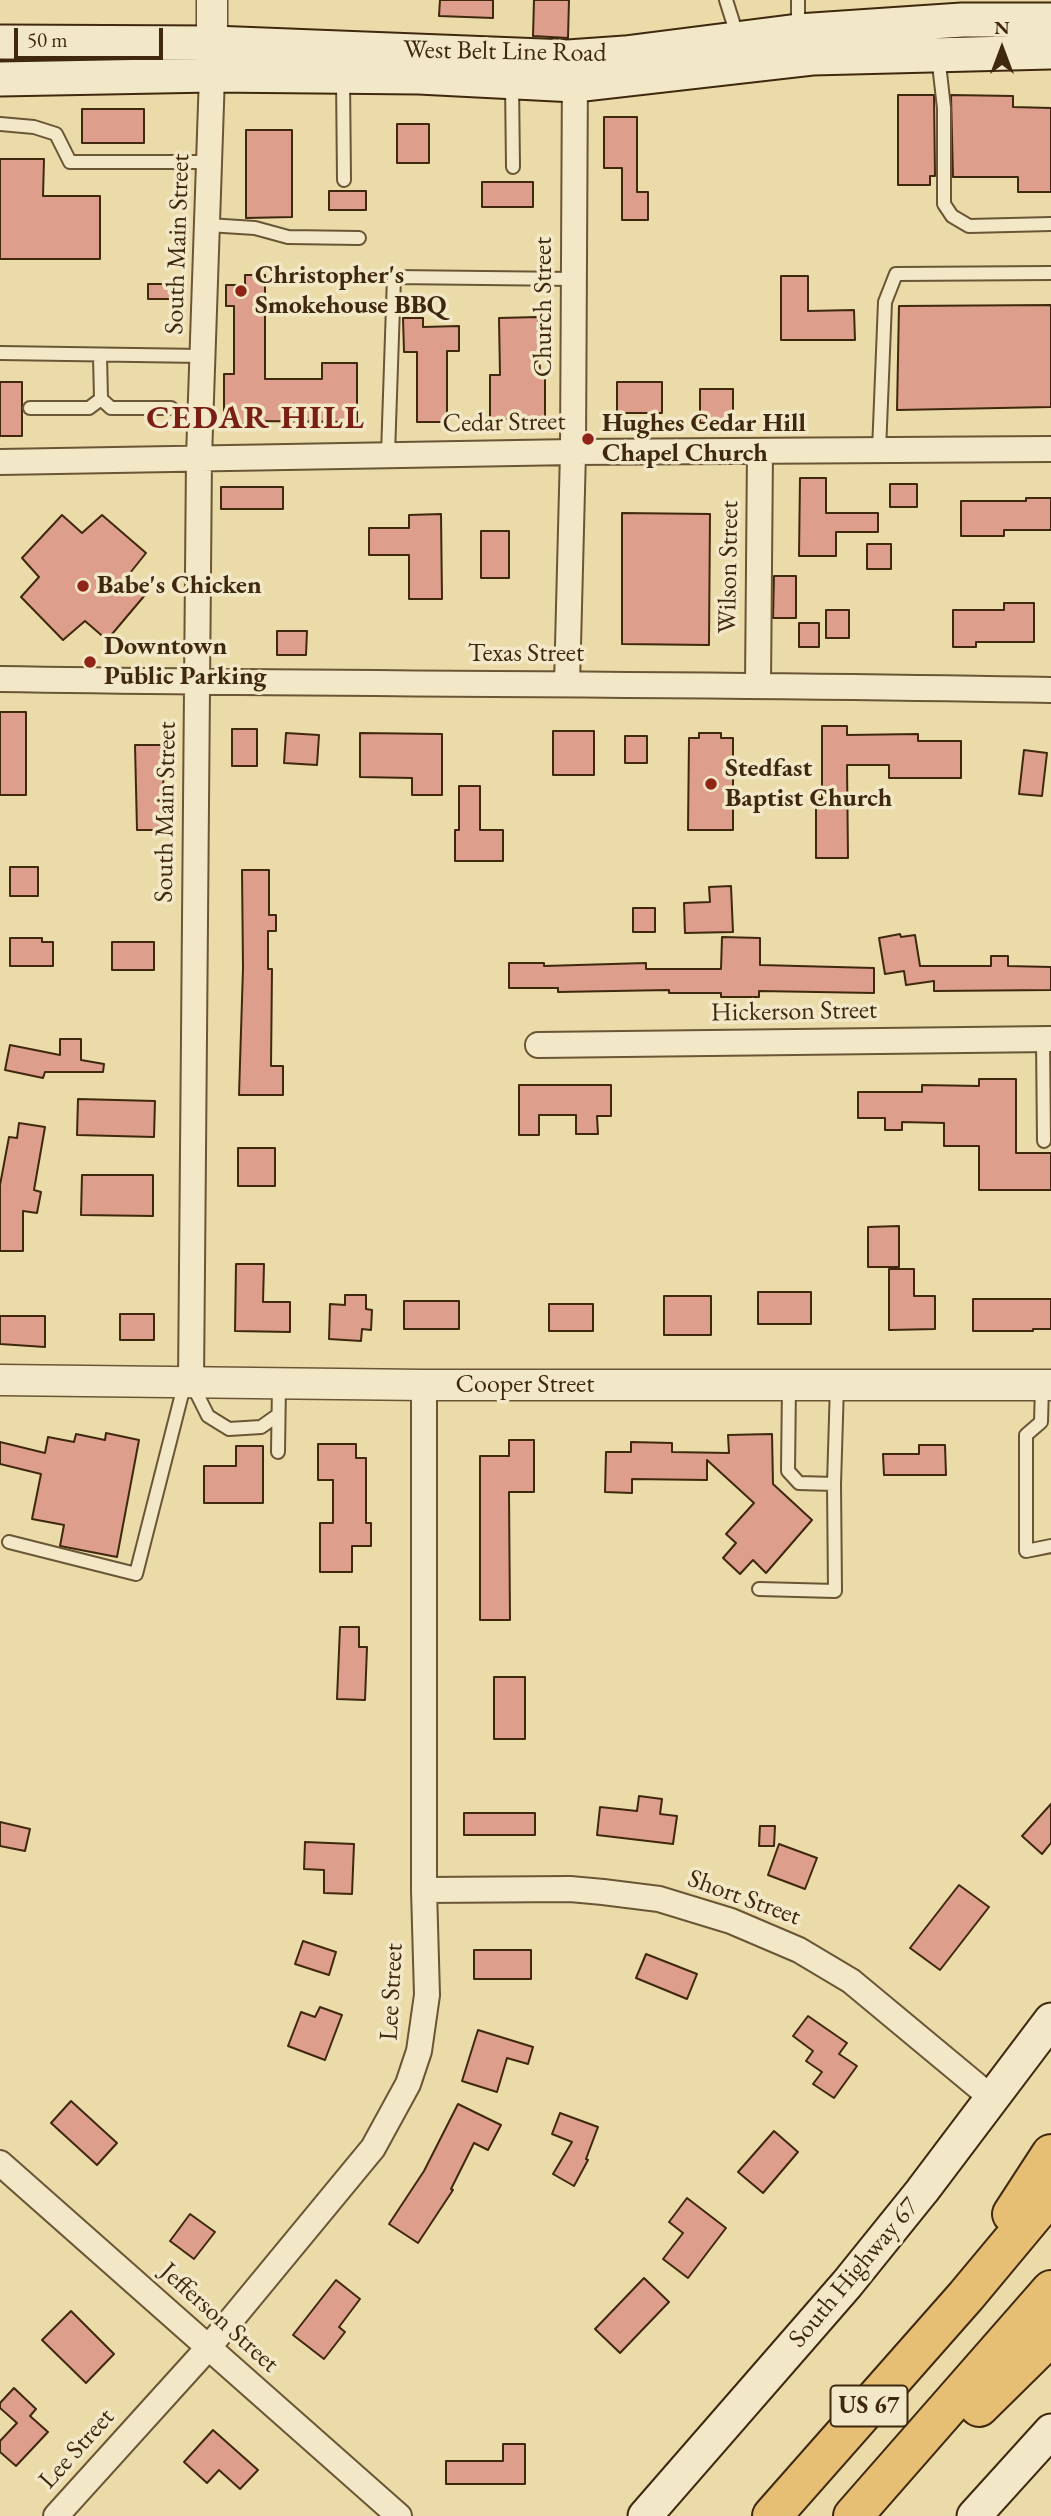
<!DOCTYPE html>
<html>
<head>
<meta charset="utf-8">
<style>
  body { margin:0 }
  #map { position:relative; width:1051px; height:2516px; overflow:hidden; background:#ebdba9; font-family:"EB Garamond",serif }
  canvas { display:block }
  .north { position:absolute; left:967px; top:14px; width:70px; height:70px; -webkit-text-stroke:5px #f2e8c7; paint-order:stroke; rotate:0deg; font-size:19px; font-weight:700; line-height:28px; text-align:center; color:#3f280e }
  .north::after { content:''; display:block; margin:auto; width:24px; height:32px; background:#3f280e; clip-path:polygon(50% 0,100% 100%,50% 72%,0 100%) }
  .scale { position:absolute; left:14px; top:28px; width:149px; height:32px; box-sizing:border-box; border:4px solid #3f280e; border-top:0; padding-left:9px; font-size:21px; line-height:24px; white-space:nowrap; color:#3f280e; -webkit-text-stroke:5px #f2e8c7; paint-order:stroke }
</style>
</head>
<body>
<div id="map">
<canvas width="1051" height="2516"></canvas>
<div class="north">N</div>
<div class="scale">50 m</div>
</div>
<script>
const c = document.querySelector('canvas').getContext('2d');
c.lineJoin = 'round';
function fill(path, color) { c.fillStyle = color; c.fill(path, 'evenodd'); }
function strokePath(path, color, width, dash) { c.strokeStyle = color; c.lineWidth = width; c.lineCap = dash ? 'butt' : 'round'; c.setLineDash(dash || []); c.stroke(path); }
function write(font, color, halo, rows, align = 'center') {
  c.font = font + ' "EB Garamond",serif'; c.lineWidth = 7; c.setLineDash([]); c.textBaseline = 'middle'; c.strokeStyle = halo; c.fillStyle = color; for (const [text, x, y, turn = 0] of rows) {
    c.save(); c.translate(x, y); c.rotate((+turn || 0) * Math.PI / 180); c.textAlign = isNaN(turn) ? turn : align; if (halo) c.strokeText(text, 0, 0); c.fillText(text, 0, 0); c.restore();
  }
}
const building = new Path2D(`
  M440 0H493V18L439 16Z
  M534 0H569L568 38 533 36Z
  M898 95H934L935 176H930V185H898Z
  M951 95 1013 96V107L1051 108V192H1018V177H953Z
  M82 109H144V143H82Z
  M604 117H637V192H648V220H622V168H604Z
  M397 124H429V163H397Z
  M246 130H292V217L246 218Z
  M0 159H44L43 196H100V259H0Z
  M482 182H533V207H482Z
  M329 191H366V210H329Z
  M245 275H265V379H322V363H357V422L256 421V424H224V374H234V306H226V285H245Z
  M781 276H808V311L854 310 855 340H781Z
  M148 284H180V299H148Z
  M1051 305V407L897 410 899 306Z
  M538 317 540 374H545V419H490V375H500L499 318Z
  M403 318H423V327L459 326V351H447V422H417V352H404Z
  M0 382H22V436H0Z
  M617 382H662V413H617Z
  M700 389H733V423H700Z
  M800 478H826V513H878V532H836V556H799Z
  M890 484H917V507H890Z
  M221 487H283V509H221Z
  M1026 498H1051V530H1004V536H961V501H1026Z
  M622 513 710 514 709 645 622 644Z
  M441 514 442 599H409V555H369V528H409V515Z
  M62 515 82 533 102 515 146 553 126 578 145 595 107 640 85 621 63 640 21 597 39 577 22 558Z
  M481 531H509V578H481Z
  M867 544H891V569H867Z
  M774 576H796V618H773Z
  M1004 603H1034V642H976V647H953V610H1004Z
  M826 610H849V638H826Z
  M799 623H819V647H799Z
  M277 631H307L306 655H277Z
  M0 712H26V795H0Z
  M822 726H847V735L918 734V741H961V778H889V765H847L848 858H816V799H822Z
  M232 729H257V766H232Z
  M553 731H594V775H553Z
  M286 733 319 735 317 765 284 763Z
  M360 733 442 734V795H412V778L360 777Z
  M699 733H721V738H733V830H688L689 738H699Z
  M625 736H647V763H625Z
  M135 745H164L163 799H171V830H137Z
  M1024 750 1047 753 1042 796 1019 794Z
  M459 786H480V830H503V861H455V830H459Z
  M10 867H38V896H10Z
  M242 870H269V915H276V931H268V969H272L271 1066H283V1095H239L243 968Z
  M731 886 733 932 685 933 684 903 710 902 709 887Z
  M633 908H655V932H633Z
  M900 934 901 937 915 935 920 966H991V956H1008V966L1051 967V990L934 991V981L906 985 904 971 885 974 879 938Z
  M722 937 760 938V965L874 968V993L759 991V997H721V993H669V990L558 992V988H509V963H544V966L646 963V969H721Z
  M10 938H42V942H53V966H10Z
  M112 942H154V970H112Z
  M60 1039H81V1060L104 1064 103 1072H45L43 1078 5 1070 10 1045 60 1055Z
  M979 1079H1016V1153H1051V1190H979V1146H944V1123L902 1122V1130H885V1118H858V1092H922V1085L979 1086Z
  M519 1085H611V1116H597L598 1134H576V1115H539V1135H519Z
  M78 1099 155 1101 154 1137 77 1135Z
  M19 1123 45 1127 34 1190 41 1192 37 1213 23 1211V1251H0V1185L9 1137 17 1138Z
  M238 1148H275V1186H238Z
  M82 1175H153V1216L81 1215Z
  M899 1226V1267H868V1227Z
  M236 1264H264L263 1302H290V1332L235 1331Z
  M889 1269H914V1296H935V1329L889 1330Z
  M758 1292H811V1324H758Z
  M345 1295H366V1309L372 1310 371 1330 362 1329 361 1341 329 1339 330 1304 345 1305Z
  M664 1296H711V1335H664Z
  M973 1299H1051V1329H1033V1331H973Z
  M404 1301H459V1329H404Z
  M549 1304H593V1331H549Z
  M120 1314H154V1340H120Z
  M0 1316H45V1347L0 1344Z
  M106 1433 139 1440 117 1557 60 1546 64 1525 32 1519 41 1474 0 1464V1442L45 1453 48 1437 74 1442 76 1434 105 1440Z
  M772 1434 773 1484 812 1520 766 1573 753 1560 740 1574 723 1558 736 1543 726 1534 754 1503 707 1460V1480L632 1479V1493L605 1492 606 1452H631V1442L672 1443V1452L729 1453 728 1435Z
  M509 1440H534V1492H509L510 1620H480V1456H509Z
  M318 1444H356V1458H366V1523H371V1546H352V1572H320V1523H333V1480H318Z
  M919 1445H945L946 1475H884L883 1454H919Z
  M236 1446H263V1503H204V1466H236Z
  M340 1627H359V1647H367L365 1700 337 1699Z
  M494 1677H525V1739H494Z
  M639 1796 662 1799 660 1814 677 1816 673 1844 597 1835 600 1807 637 1811Z
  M1051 1804V1843L1042 1854 1022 1836Z
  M464 1813H535V1835H464Z
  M0 1822 30 1829 25 1851 0 1846Z
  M760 1826H775L774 1846H759Z
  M305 1842 354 1844 352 1894 324 1893V1870L304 1869Z
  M779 1844 817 1858 805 1889 768 1875Z
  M959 1885 989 1907 940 1970 910 1948Z
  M303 1941 336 1952 329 1975 295 1964Z
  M474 1950H531V1979H474Z
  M646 1954 697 1974 687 1999 636 1978Z
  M320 2007 342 2015 325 2060 288 2046 301 2012 315 2017Z
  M808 2016 847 2043 839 2054 857 2066 834 2098 813 2084 822 2072 806 2061 813 2051 793 2036Z
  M478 2030 533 2047 528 2064 507 2058 497 2092 462 2081Z
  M71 2101 117 2143 97 2165 51 2123Z
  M458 2104 501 2125 488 2150 474 2143 451 2189 453 2190 418 2243 389 2224 424 2171Z
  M560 2113 598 2127 586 2159 588 2160 574 2186 553 2174 572 2142 552 2134Z
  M774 2131 798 2152 763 2193 738 2172Z
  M687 2198 726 2228 688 2278 663 2259 683 2233 669 2222Z
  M190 2214 215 2232 194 2259 170 2241Z
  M644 2278 669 2302 620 2353 595 2329Z
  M336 2280 360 2299 339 2327 345 2332 324 2359 293 2335Z
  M71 2311 114 2354 86 2383 42 2340Z
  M14 2388 36 2409 30 2416 48 2432 16 2466 0 2452V2441L17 2423 0 2408V2403Z
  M213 2430 258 2470 240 2489 219 2470 207 2483 184 2462Z
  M503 2444H525V2484H446V2461H503Z`);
const service = new Path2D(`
  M726 0 738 38
  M798 30V0
  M938 55 944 108V204L952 216 969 226 1051 224
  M343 77 344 180
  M512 83 513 167
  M0 124 34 127 56 134 70 162H211
  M208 225 255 228 288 237 359 238
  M0 353 203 356
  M100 355 101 399 111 408H171
  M30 408H89L101 399
  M879 451 885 302 896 274 1051 273
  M388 454 394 277 574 279
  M1043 1039 1044 1141
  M191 1382 208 1416 229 1429 261 1427 278 1415
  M789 1385 788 1471 799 1483 834 1484 837 1385
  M1042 1386 1041 1422 1026 1435V1551L1051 1546
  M278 1452 279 1384
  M9 1542 136 1574 185 1382
  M759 1589 835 1591 834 1484`);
const minor = new Path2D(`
  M0 462 573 452 1051 449
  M0 679C350 685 701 683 1051 690
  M567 684 573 452 575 68
  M758 684 760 451
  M538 1045 1051 1039
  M191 1382 199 457 212 75
  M424 1890 570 1889 603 1892 659 1899 731 1921 799 1950 851 1981 993 2099
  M0 2163 399 2516
  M56 2516 208 2348 373 2148 408 2084 419 2051 427 1995 424 1890V1385`);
const tertiary = new Path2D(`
  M212 0V68
  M0 1380 424 1385H1051`);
const secondary = new Path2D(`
  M0 42 213 43 568 57 625 53 798 31 962 20H1051
  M0 79 212 75 419 77 575 85 812 58 1051 52
  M645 2516 847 2284 922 2191 1051 2020
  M974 2516 1051 2431`);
const motorway = new Path2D(`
  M1012 2214 1051 2154
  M979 2407 1051 2336
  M772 2516 966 2296 1051 2194
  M853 2516 1051 2290`);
const markers = [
  [241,291,7,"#8f2418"],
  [588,439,7,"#8f2418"],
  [83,586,7,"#8f2418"],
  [90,662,7,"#8f2418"],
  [711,784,7,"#8f2418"]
];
const shields = [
  [869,2406,77]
];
const shieldNames = [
  ["US 67",869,2406]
];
const streetNames = [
  ["West Belt Line Road",505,52,1],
  ["South Main Street",178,244,-88],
  ["Church Street",544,307,-90],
  ["Cedar Street",504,423,-1],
  ["Wilson Street",729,567,-89],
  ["Texas Street",526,654],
  ["South Main Street",166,812,-89],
  ["Hickerson Street",794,1012,-1],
  ["Cooper Street",525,1385],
  ["Short Street",744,1898,20],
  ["Lee Street",392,1992,-87],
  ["South Highway 67",854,2273,-50],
  ["Jefferson Street",219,2318,42],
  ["Lee Street",77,2449,-48]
];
const poiNames = [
  ["Christopher's",255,276],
  ["Smokehouse BBQ",255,306],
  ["Hughes Cedar Hill",602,424],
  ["Chapel Church",602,454],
  ["Babe's Chicken",97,586],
  ["Downtown",104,647],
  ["Public Parking",104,677],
  ["Stedfast",725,769],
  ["Baptist Church",725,799]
];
const districtNames = [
  ["CEDAR HILL",256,419]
];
fill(building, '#dd9f8b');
strokePath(building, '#3f280e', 2);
strokePath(service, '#6a5535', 16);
strokePath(minor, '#6a5535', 28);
strokePath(tertiary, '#6a5535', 33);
strokePath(secondary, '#3f280e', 37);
strokePath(motorway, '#3f280e', 42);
strokePath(service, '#f2e8c7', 12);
strokePath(minor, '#f2e8c7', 24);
strokePath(tertiary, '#f2e8c7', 30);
strokePath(secondary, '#f2e8c7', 33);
strokePath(motorway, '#e6be74', 38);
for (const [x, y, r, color] of markers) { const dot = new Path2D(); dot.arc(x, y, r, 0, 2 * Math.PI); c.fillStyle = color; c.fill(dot); strokePath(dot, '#f2e8c7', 2.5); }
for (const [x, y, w] of shields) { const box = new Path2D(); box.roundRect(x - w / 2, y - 20.5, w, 41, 5); c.fillStyle = '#f2e8c7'; c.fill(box); strokePath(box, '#3f280e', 2); }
write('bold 24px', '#3f280e', null, shieldNames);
write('26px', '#3f280e', '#f2e8c7', streetNames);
write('bold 26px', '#3f280e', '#f2e8c7', poiNames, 'left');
c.letterSpacing = '2px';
write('bold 33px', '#7a1f14', '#f2e8c7', districtNames);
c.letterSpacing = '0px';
</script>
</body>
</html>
